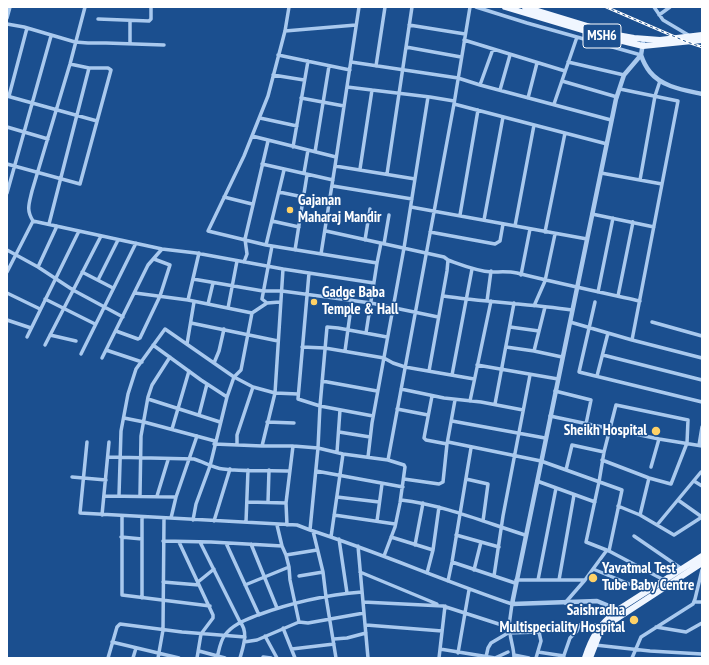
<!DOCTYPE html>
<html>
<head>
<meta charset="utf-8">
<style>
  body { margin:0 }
  #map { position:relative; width:709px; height:665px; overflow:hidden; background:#1b4f8f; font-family:"PT Sans Narrow",sans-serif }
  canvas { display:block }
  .frame { position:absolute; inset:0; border:8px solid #fff; pointer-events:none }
</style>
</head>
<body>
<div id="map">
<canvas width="709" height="665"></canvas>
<div class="frame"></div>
</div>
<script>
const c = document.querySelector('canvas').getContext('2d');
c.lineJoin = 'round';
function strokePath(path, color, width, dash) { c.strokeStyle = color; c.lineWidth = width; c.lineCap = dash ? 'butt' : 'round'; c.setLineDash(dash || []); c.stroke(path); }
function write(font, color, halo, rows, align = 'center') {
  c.font = font + ' "PT Sans Narrow",sans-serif'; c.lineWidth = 3; c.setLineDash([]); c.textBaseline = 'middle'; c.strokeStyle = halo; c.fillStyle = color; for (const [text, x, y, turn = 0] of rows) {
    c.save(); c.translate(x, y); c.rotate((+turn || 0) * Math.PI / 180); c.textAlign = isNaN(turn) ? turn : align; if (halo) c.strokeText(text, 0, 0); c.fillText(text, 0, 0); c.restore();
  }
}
const minor = new Path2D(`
  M85 7 70 64 32 191C29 204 26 210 33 221L162 249 196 253 283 269 275 393 262 446H293L318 448 310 530C378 552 444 581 512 604L508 633
  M289 7 285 31 268 96 244 156 208 231 266 245 377 263
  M359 7 335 166 415 179
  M476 7 527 23 641 55
  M654 7 663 20 690 36
  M659 15 670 7
  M7 18 10 7
  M98 19 149 21 151 19V7
  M7 24 24 27 75 42 88 43H106L164 45
  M409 25 465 34
  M285 31 356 25
  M464 40 565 71
  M130 44V21
  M406 47 461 57
  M278 55 350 70
  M351 62 458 78 480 85 611 120
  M568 62 624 75
  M376 66 385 7
  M273 75 304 80
  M562 81 617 97
  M480 85 493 49
  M347 87 430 97 454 101
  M620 89 678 101 632 340
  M500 90 510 55
  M7 96 97 121
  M9 96 27 28
  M301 98 344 106
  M528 98 537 63
  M454 104 607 144
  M554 104 577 37
  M260 118 297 126
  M7 127 48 139
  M252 136 336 157
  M293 147 308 61
  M315 152 329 66
  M7 164 80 184 111 70 108 68H89L70 64
  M262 164 333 180
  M360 169 372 90
  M304 173 308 150
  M601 173 662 184
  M387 174 412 7
  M640 180 655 96 660 81
  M333 186 412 199
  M279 192 303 197
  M7 193 51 36
  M224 197 252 204
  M411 207 587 239
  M592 214 654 227
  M460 215 478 110
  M484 220 503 117
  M272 221 299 227
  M49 224 89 68
  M515 226 534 125
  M326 231 444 257 448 260 447 271 429 371
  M430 232 495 244 500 241 503 224
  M545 232 565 133
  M365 240 370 209
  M384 244 389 215
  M266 245 284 170
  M7 250 38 267 73 290 123 317
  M295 250 307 175
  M321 254 335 166
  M448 260C462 265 476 271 492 272 500 272 508 271 517 273 557 283 599 292 640 301
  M244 262 247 254 245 239 268 141
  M38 267 57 226
  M283 269 374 283
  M7 272 33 221
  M82 272 113 288
  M309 273 298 399 320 406 373 416
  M521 275 530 229
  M193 279 263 291H282L371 303 438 317
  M98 280 118 240
  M598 292 613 218
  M7 293 40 309
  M135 293 188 300 252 313
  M443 296C486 302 529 304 572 310
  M618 296 633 222
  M45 299 95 324
  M188 300 199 253
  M487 301 491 271
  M595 302 579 372 702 402
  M267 303 280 302
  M208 304 213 283
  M534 306 545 281 555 234
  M228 308 237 261
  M7 320 31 328
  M570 322 632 340 702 358
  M652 322 702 336
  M191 323 278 341
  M510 327 539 331
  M116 331 138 339 140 338 160 296 170 265 154 259
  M366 333 377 263 381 243
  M50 335 76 341
  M27 337 79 231
  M187 344 194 302
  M45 345 101 236
  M153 345 201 380 227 397
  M302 347 325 348 384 358 393 363 405 367 474 379
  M506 347 534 351 562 357
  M106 350 142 362
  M345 351 352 300
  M534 351 545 307
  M81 354 136 243
  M603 355 702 380
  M102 358 148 265 162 249
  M214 363 219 351 224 329
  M477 365 558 379
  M452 375 472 269
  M597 376 608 333
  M322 381 377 391
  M401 389 444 398 481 402 523 410
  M555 391 591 400 586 424
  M432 396 424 438 426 440 447 444
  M148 399 220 422
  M470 401 491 301
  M495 404 514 303
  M397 409 428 415
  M199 415 207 384
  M550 416 659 439 702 446
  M124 418 144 422 215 441
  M452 421 545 438
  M267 422 294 423
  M172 429 189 371
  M339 432 370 437
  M87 442 80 513 297 525 310 530
  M448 442 541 461 622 490 609 551
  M214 444 262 446
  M237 445V435L253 387
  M699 445 702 427
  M337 452 340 410
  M108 457 194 459C204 462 213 468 223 469 245 472 268 470 290 471
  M368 457 372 423 404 248 428 97
  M388 460 454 104 470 7
  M602 460 649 478 671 484 687 443 688 420 616 405 604 452 599 482 586 542 609 551 664 580
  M651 467 659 439
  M566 470 572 445 604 452
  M316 471 403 487
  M72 477 106 480
  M404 479 439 484 443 482 447 444 455 400
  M466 479 488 484 483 521
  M537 481 595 502
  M694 481 702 486
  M119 495 121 431 128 394 136 369 165 329 234 377 253 387 275 393 298 394
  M140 495 141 436 148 397 152 385 170 357
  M105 496 176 497
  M157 496 168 460
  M337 497 379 502
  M401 500C444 505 484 522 525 535
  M678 500 702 517
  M248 502 286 503
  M268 502 269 470
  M618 506 640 515 674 535 702 517
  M102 515 109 442
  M334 515 395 524
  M640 515 649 478
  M122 516V595L210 606
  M171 518 176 497 197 436
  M193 520 196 504 210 466 227 397 234 377 241 370 252 313 267 303 262 299 272 246
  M214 521 230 469
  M377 521 382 484
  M246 522 248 470
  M277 525 282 546 286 555 317 550
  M287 525 286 503 293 446
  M657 525 701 472
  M313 531 323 572 326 597 336 658
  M456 535 499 547
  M634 536 682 569
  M121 537 142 539
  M331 537 343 454
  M391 537 433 550
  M339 539 347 593
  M163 541 211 542 282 546
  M179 542 213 615V618L201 634 197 658
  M200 542 240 622C249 632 243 647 240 658
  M226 543 259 615
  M251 544 277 608
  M415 545 423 503
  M358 546 368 658
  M286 555 289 567 290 580 299 622
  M384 556 395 527 400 503 405 467 404 465 388 460 343 454 318 448 320 406 327 327 338 328 387 337
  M452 562 515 583
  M593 569 607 550
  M474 570 481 542
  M360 572 437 604
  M427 573 433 550 439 507
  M299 576 323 572
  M494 576 503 516 530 375
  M516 580H585L593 569 639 588 646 592
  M538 580 556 488
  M559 580 574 495
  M448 581 452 562 471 448
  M163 582 199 585
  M198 582 214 569
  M245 585 289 567
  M142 598V517
  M363 602 443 606 508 627
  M694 602H702
  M565 603 585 580
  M366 625 442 631
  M656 627 686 632 702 623
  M283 628 295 658
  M510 633C511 642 514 649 514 658
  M265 636 277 658
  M334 639 347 638 366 633
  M112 642 179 658
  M244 642 257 640 299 622 308 623 364 613
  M595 645 650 651 702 654
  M292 649 334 644
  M440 649 495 658 508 652
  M199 651 225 658
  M538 652 564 656
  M458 653 469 590
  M514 655 529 658
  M263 657 271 658
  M486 657 488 648 491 643 508 633 539 632 545 630 571 625H602
  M108 658 117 627 120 624 182 632 245 637
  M133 658 136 648
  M158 658 163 630 164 518
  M217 658C219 651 220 641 225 635 233 624 246 620 258 615 293 602 325 595 362 592
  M439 658 445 606
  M536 658 541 641 539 632
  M563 658 570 638 577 631 579 625
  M632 658 641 637 693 604 695 599 702 570`);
const tertiary = new Path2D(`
  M641 55C643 61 646 67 650 72 662 87 684 90 702 94
  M618 613 609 606 597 601 512 604 616 99 624 75 641 55 643 43`);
const primary = new Path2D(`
  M505 7 602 36 643 46 702 40
  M525 7 617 35 634 38 660 40 702 35
  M585 658C592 636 599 626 616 611L702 556
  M590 658 599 635 607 625 702 563`);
const rail = new Path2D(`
  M606 7 687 42 702 47`);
const markers = [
  [290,210,4,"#ffd166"],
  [314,302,4,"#ffd166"],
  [656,431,5,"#ffd166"],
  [593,578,5,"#ffd166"],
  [634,620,5,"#ffd166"]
];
const shields = [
  [602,36,38]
];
const shieldNames = [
  ["MSH6",602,36]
];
const poiNames = [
  ["Gajanan",298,201],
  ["Maharaj Mandir",298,218],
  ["Gadge Baba",322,293],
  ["Temple & Hall",322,310],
  ["Sheikh Hospital",647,431,"right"],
  ["Yavatmal Test",602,569],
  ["Tube Baby Centre",602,586],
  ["Saishradha",625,611,"right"],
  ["Multispeciality Hospital",625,628,"right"]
];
strokePath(minor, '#a9c9ee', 3.5);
strokePath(tertiary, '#a9c9ee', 4.5);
strokePath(primary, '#f0f6ff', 6);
strokePath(rail, '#fff', 2.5);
strokePath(rail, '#1b4f8f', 1, [3]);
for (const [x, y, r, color] of markers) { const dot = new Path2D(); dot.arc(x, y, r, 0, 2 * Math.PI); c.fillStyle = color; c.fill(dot); strokePath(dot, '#1b4f8f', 1.5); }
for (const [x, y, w] of shields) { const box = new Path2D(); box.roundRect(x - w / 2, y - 12, w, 24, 3); c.fillStyle = '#1b4f8f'; c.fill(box); strokePath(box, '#fff', 1); }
write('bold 14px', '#fff', null, shieldNames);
write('bold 15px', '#fff', '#1b4f8f', poiNames, 'left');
</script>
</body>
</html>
